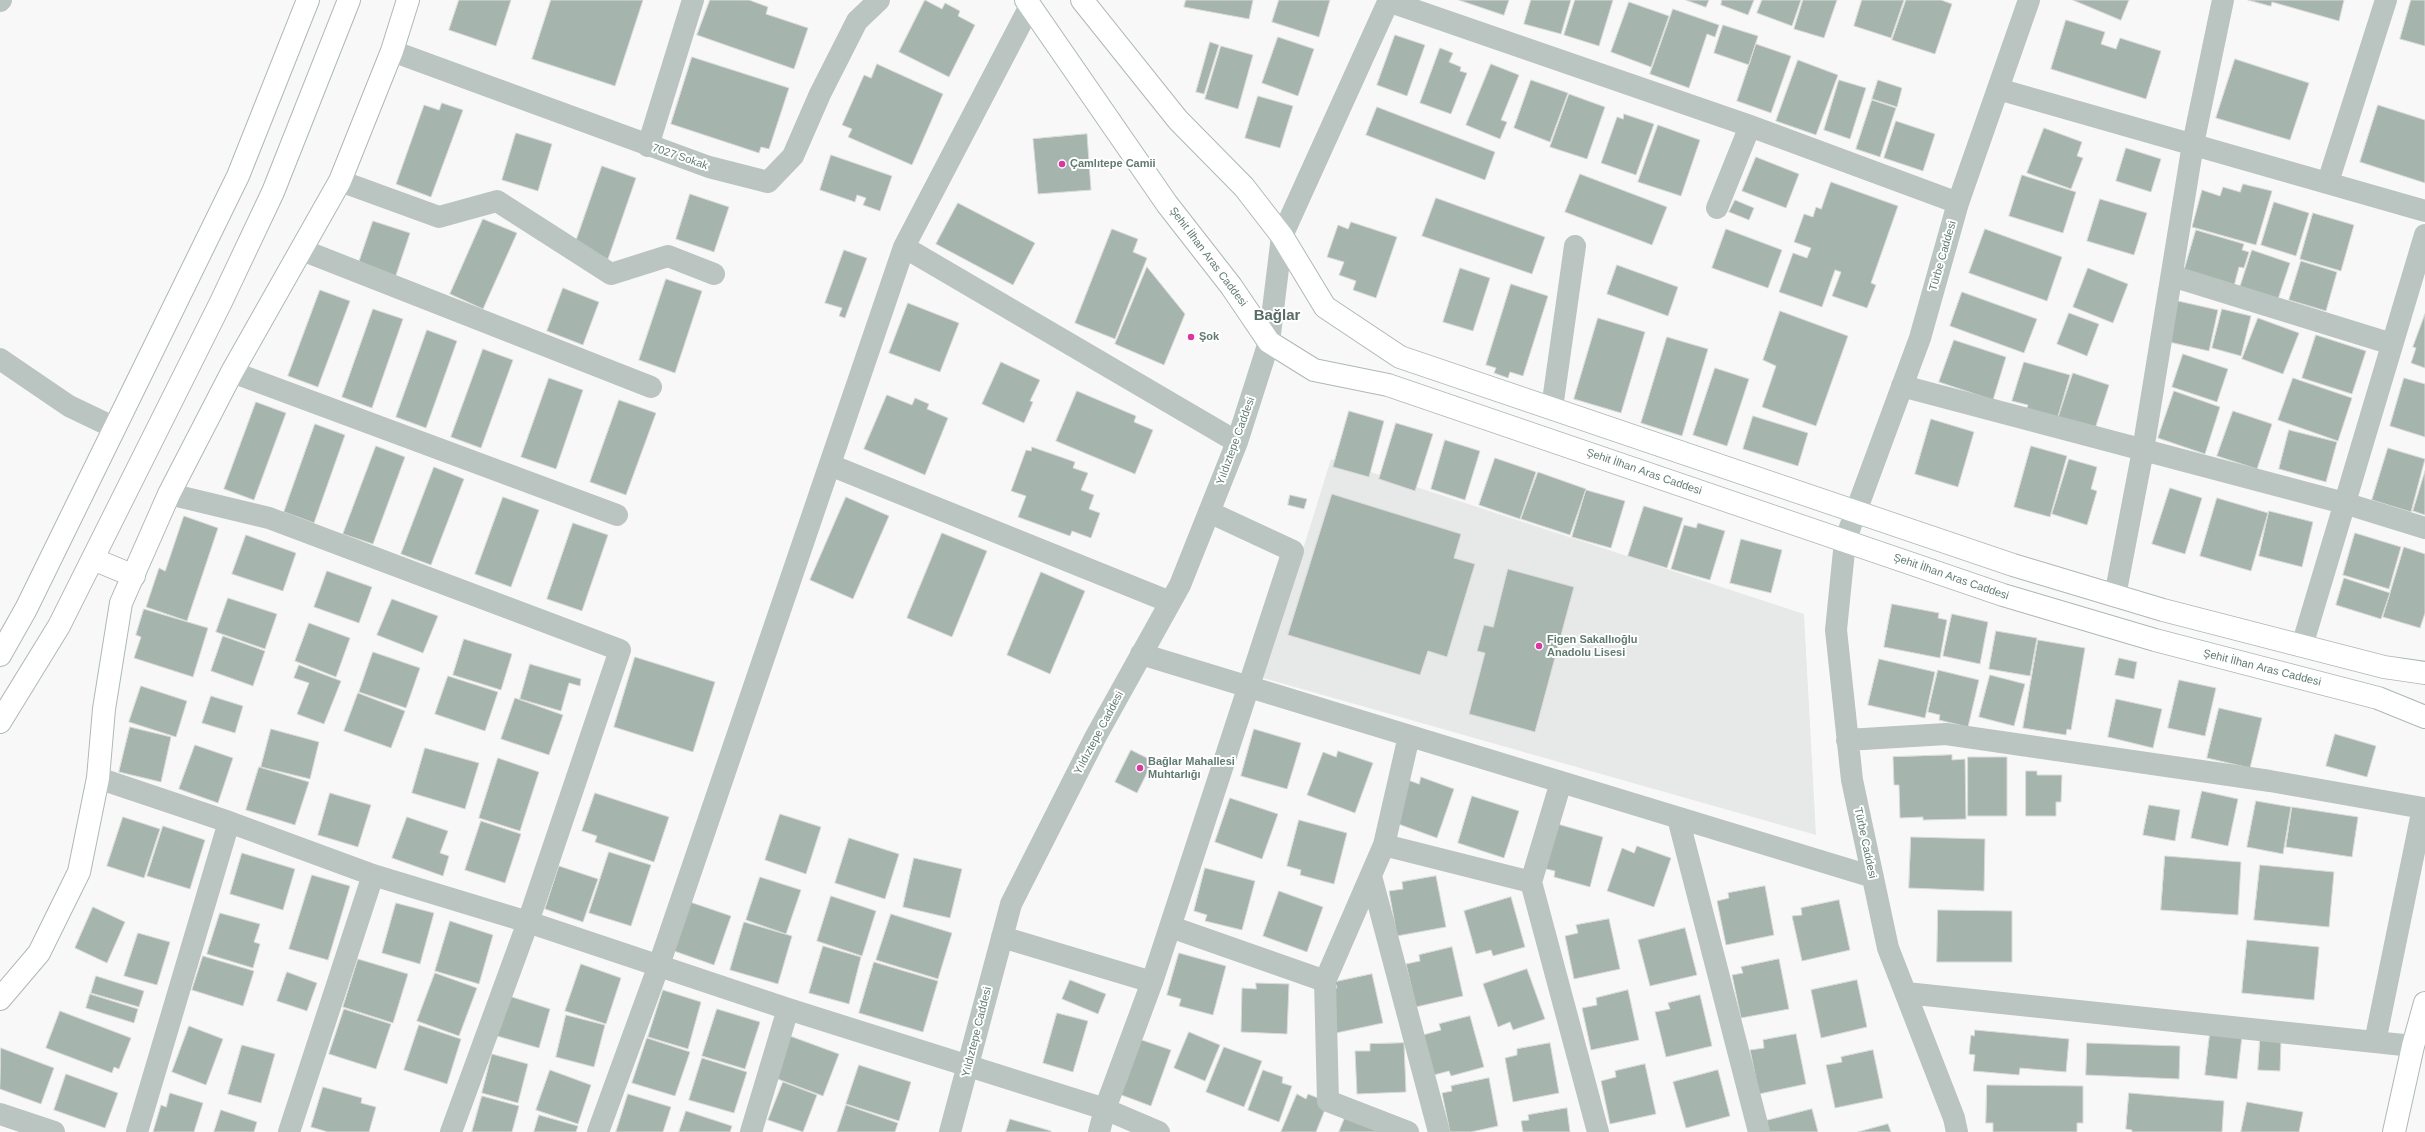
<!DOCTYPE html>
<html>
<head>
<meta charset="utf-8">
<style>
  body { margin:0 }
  canvas { display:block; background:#f9f8f8 }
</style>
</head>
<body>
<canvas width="2425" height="1132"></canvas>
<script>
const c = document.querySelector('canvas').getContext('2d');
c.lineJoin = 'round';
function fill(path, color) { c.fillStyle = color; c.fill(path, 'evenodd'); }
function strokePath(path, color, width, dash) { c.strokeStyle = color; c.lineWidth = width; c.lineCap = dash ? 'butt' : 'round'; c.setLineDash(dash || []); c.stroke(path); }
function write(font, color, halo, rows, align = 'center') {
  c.font = font + ' Helvetica,sans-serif'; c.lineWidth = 4; c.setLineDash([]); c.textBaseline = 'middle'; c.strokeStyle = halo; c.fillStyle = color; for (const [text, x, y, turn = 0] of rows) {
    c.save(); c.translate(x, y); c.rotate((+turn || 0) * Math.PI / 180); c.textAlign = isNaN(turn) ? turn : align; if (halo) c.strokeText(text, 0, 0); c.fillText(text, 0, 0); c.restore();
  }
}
const built = new Path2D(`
  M1331 459 1804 614 1816 835 1263 678Z`);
const building = new Path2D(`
  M459 0H511L496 46 449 30Z
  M551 0H643L615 86 532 59Z
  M710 0H749L768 7 766 14 808 28 794 69 697 35Z
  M925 0 942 9 945 3 960 11 958 16 975 25 949 77 899 52Z
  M1186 0H1253L1249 19 1184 7Z
  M1279 0H1330L1319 37 1272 22Z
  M1459 0H1509L1504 15Z
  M1531 0H1571L1561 34 1524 24Z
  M1575 0H1613L1599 46 1564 35Z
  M1686 0H1709L1706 7Z
  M1722 0H1754L1748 15 1721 5Z
  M1762 0H1801L1792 26 1757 13Z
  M1803 0H1837L1824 38 1794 29Z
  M1862 0H1904L1891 38 1854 26Z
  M1906 0H1941L1952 4 1935 54 1892 40Z
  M2073 0H2129L2121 20Z
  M2248 0H2344L2339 21 2272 2 2271 6Z
  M2411 0H2425V46L2400 39Z
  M1629 2 1669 16 1651 67 1611 52Z
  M1673 9 1719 25 1715 37 1707 34 1689 88 1650 74Z
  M2066 20 2105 32 2101 44 2116 49 2120 38 2161 51 2146 99 2051 69Z
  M1723 25 1758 36 1749 65 1714 53Z
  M1395 35 1425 45 1407 96 1377 85Z
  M1278 37 1314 49 1298 96 1262 83Z
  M1210 42 1219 45 1204 94 1196 92Z
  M1756 44 1791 56 1771 113 1737 101Z
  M1221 46 1253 55 1238 109 1205 99Z
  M1440 48 1453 53 1449 62 1461 67 1460 71 1467 73 1451 114 1420 103Z
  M692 57 789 88 769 149 761 147 759 153 671 124Z
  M2235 59 2309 83 2290 140 2216 118Z
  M1798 60 1838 75 1816 135 1776 121Z
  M877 64 943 94 912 165 848 137 852 129 842 125 864 75 871 78Z
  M1491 64 1519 75 1501 120 1507 122 1500 139 1466 125Z
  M1531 80 1568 93 1550 142 1514 128Z
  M1839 80 1866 88 1850 139 1824 130Z
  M1878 80 1902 88 1897 107 1872 99Z
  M1569 94 1605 107 1587 159 1550 147Z
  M1258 96 1293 106 1280 148 1245 138Z
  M1872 100 1896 108 1880 157 1856 149Z
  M442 103 463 110 431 197 396 184 424 105 439 110Z
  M2378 105 2425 120V183L2360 162Z
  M1377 107 1495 152 1485 180 1366 135Z
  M1624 114 1654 124 1636 175 1601 163 1617 117 1623 119Z
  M1896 121 1935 134 1923 171 1884 158Z
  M1658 125 1700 140 1681 196 1638 182Z
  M2044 128 2082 142 2077 156 2083 158 2071 189 2027 173Z
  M516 133 552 144 538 191 502 180Z
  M1087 134 1091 190 1038 194 1033 139Z
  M2126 148 2161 159 2151 192 2116 181Z
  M831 155 892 176 880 211 863 205 866 198 857 195 855 202 820 190Z
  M1756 157 1799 174 1786 208 1742 191Z
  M602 166 636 178 608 259 574 247Z
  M1580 174 1667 207 1652 245 1565 212Z
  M2022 175 2076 192 2063 233 2009 216Z
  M1831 182 1898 206 1871 283 1876 285 1867 308 1832 296 1841 272 1835 270 1822 307 1779 292 1793 253 1807 258 1811 248 1794 242 1804 214 1813 217 1816 207 1821 209Z
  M2243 184 2272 191 2256 245 2192 227 2202 190 2220 196 2223 187 2240 192Z
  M690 194 729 207 714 252 676 239Z
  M1436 198 1545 237 1532 274 1422 236Z
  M2100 199 2147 213 2134 255 2087 241Z
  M1735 200 1754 208 1749 220 1729 212Z
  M2274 202 2309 213 2296 256 2261 245Z
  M958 203 1035 243 1013 285 936 244Z
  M2313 213 2354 225 2341 271 2300 259Z
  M483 219 517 233 483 309 450 294Z
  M373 221 410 233 395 278 358 265Z
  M1351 222 1397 237 1376 298 1353 290 1356 281 1339 275 1344 262 1327 257 1338 225 1348 229Z
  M1112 229 1138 239 1133 252 1147 258 1115 339 1075 323Z
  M1726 229 1782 250 1768 288 1712 268Z
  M1985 229 2062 257 2047 301 1969 273Z
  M2196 230 2244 244 2242 250 2249 252 2244 268 2239 267 2234 286 2184 271Z
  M844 250 867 258 845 318 839 316 842 308 825 303Z
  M2252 250 2290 263 2278 299 2240 287Z
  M2301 261 2337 272 2326 311 2289 300Z
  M1617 265 1678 287 1668 316 1607 294Z
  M1147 267 1185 314 1164 365 1115 344Z
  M1460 268 1490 278 1473 331 1443 322Z
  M2088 268 2128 284 2113 323 2073 307Z
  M666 279 702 291 675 373 639 360Z
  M1511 284 1548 296 1523 376 1510 372 1508 378 1494 373 1496 368 1486 365Z
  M563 288 599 302 583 345 547 331Z
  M320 290 350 301 318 387 288 376Z
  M1962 292 2037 319 2024 353 1950 326Z
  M2178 301 2218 310 2209 351 2169 342Z
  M908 303 959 323 940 372 889 353Z
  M373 309 403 319 372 408 342 397Z
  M2222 309 2251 316 2241 356 2212 348Z
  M1780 311 1848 336 1816 426 1762 407 1776 366 1763 360Z
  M2069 313 2099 324 2087 356 2057 344Z
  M2425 314V368L2411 363 2416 348 2413 347Z
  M1598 318 1645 332 1621 413 1574 399Z
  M2258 318 2299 333 2283 374 2242 359Z
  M427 330 457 341 426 428 396 417Z
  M2316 335 2366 351 2352 394 2302 378Z
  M1667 337 1708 349 1682 436 1641 423Z
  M1954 340 2006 357 1993 400 1939 382Z
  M483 349 513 360 481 448 451 437Z
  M2183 354 2228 369 2217 402 2172 387Z
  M1001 362 1040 380 1030 401 1033 402 1024 423 982 404Z
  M2024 362 2070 375 2057 420 2026 410 2028 405 2012 401Z
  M1715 368 1749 379 1727 446 1693 435Z
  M2073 373 2109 385 2094 432 2057 421Z
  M549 378 583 390 556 469 521 457Z
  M2293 378 2352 398 2338 441 2278 420Z
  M2404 378 2425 384V437L2390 426Z
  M1077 391 1136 416 1134 422 1153 430 1135 474 1056 441Z
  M2174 391 2220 407 2205 454 2158 438Z
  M887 395 912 405 915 398 929 404 927 409 948 418 925 475 864 449Z
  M619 400 656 413 626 495 590 482Z
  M256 402 286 413 254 500 224 489Z
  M1349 411 1384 421 1369 477 1333 467Z
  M2233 411 2272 424 2257 469 2217 456Z
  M1753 416 1808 433 1798 466 1743 449Z
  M1931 419 1974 432 1958 487 1915 474Z
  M1396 423 1433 434 1415 491 1379 479Z
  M315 424 345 435 314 523 284 512Z
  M2289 430 2337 442 2326 482 2279 469Z
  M1445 440 1480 451 1465 500 1431 489Z
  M376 446 405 457 373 544 343 534Z
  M2031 446 2067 456 2050 517 2014 507Z
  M1032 447 1075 462 1073 468 1088 473 1081 490 1094 495 1089 509 1100 513 1091 538 1072 531 1070 536 1018 517 1026 496 1011 491 1026 450 1031 451Z
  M2388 448 2425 459 2411 512 2372 500Z
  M1495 458 1536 472 1520 519 1479 505Z
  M2069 459 2097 467 2091 489 2097 491 2087 525 2052 514Z
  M434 467 464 479 431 565 401 554Z
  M2425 471V515L2413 511Z
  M1538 472 1586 489 1570 535 1521 519Z
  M2170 488 2202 498 2185 554 2152 544Z
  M1586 490 1625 501 1611 548 1572 537Z
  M1332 494 1461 534 1454 558 1475 564 1447 657 1428 651 1420 675 1288 635Z
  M1290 495 1307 499 1304 509 1288 505Z
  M503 497 539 510 511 587 475 574Z
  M846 497 889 516 853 599 810 580Z
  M2217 498 2268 513 2251 571 2200 556Z
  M1644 506 1683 518 1667 568 1628 556Z
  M2269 511 2313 522 2302 567 2259 556Z
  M184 516 218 528 187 621 146 607 159 568 165 571Z
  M573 523 608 535 582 611 547 599Z
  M1698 523 1725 531 1710 580 1671 569 1684 525 1696 528Z
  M942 533 987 551 952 637 907 618Z
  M2355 533 2401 547 2389 589 2343 575Z
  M246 535 296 553 283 591 232 574Z
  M1741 539 1782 550 1771 593 1730 583Z
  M2404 547 2425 554V613L2420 628 2383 617Z
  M1508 569 1574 587 1535 732 1469 714 1485 653 1477 651 1484 625 1493 627Z
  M327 571 372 587 359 623 314 607Z
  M1041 572 1085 591 1050 674 1007 655Z
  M2344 578 2390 593 2381 619 2336 605Z
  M228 598 277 614 265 649 216 632Z
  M392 599 438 616 423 653 377 635Z
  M1892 604 1939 613 1938 618 1947 620 1940 658 1884 647Z
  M144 609 208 628 193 677 134 658 141 637 136 635Z
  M1952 614 1988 622 1980 664 1943 656Z
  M309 623 350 638 336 677 295 661Z
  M1996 631 2037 638 2030 676 1989 669Z
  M223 636 265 651 253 686 211 671Z
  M464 639 512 654 501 690 453 675Z
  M2038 640 2085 648 2071 730 2067 729 2066 735 2023 728Z
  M373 652 420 668 406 708 359 692Z
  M635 657 715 682 693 752 614 727Z
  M2119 658 2137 662 2134 679 2115 675Z
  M1879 659 1935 672 1925 718 1868 705Z
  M530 664 581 679 580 686 569 683 561 711 520 699Z
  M299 665 341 681 324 724 297 714 309 683 294 678Z
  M1938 670 1979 680 1968 727 1939 720 1940 715 1928 712Z
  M1990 675 2025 684 2014 726 1979 717Z
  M448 676 498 692 485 731 435 714Z
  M2179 680 2216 688 2205 736 2168 728Z
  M141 686 187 701 176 737 129 722Z
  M358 693 405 711 391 748 344 731Z
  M211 696 243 706 235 733 202 723Z
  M515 698 563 715 549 755 501 739Z
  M2116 699 2162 709 2153 748 2108 737Z
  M2219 708 2262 718 2250 768 2207 758Z
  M130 727 171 737 161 782 119 772Z
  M271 729 319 742 310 779 261 767Z
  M1254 729 1301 743 1287 789 1241 776Z
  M2335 734 2376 746 2367 777 2326 766Z
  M195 745 233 758 218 803 179 789Z
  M425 748 479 763 465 809 412 793Z
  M1131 750 1153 761 1137 793 1115 782Z
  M1338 751 1373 763 1355 813 1307 795 1323 752 1336 757Z
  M1952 755V760L1965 759 1966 819 1923 820V817L1900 818 1899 785H1894L1893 757Z
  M1968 757H2007V816H1968Z
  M498 758 539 772 520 831 479 818Z
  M259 767 309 782 295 825 246 810Z
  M2026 771H2037V775H2062L2061 802H2056V816H2026Z
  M1421 777 1454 789 1437 838 1390 821 1405 779 1419 784Z
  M2202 791 2238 799 2228 846 2191 838Z
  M330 793 371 805 358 847 318 835Z
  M595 793 669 817 654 862 595 842 597 836 582 831Z
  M1472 796 1519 811 1504 858 1458 843Z
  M1230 798 1278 814 1262 859 1215 842Z
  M2256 801 2291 807 2283 854 2247 847Z
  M2149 805 2180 810 2175 841 2143 835Z
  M2292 807 2358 817 2352 857 2286 847Z
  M780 814 821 827 806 874 765 860Z
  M123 817 160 829 144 878 107 866Z
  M407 817 448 831 440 853 449 856 443 876 392 858Z
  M1299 820 1347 833 1334 884 1300 875 1301 870 1287 866Z
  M481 821 521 834 505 883 465 870Z
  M1554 823 1603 837 1590 887 1554 877 1555 871 1542 868Z
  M163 826 205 840 190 889 147 876Z
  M1911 837 1985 839 1984 891 1909 888Z
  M849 838 899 854 885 899 835 883Z
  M1637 846 1671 858 1654 907 1607 891 1622 848 1634 853Z
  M609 852 651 865 631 926 589 913Z
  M242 853 295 869 283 910 230 894Z
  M2165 856 2241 862 2238 915 2161 910Z
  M914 858 962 869 950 918 903 907Z
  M2260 865 2334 872 2329 927 2254 920Z
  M559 866 598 879 583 922 545 909Z
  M1205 868 1255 881 1242 930 1205 921 1207 915 1194 911Z
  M312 875 350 886 328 960 289 949Z
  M1436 876 1446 927 1397 936 1389 891 1403 889 1402 882Z
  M760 877 801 890 786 934 746 920Z
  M1765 886 1774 935 1726 945 1717 901 1729 898 1728 893Z
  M1279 891 1323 907 1307 952 1263 936Z
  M831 896 876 911 862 956 817 941Z
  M1511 897 1525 947 1493 956 1491 950 1476 954 1464 911Z
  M1839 900 1850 950 1802 961 1792 916 1802 915 1801 908Z
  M690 902 731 916 714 965 674 951Z
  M396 903 434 913 420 964 382 953Z
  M93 907 125 922 107 963 75 948Z
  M1938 910 2012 911V962H1937Z
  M220 913 260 924 254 942 260 944 253 968 207 954Z
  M891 914 952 933 938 979 876 960Z
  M1609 919 1620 969 1574 979 1565 936 1578 933 1576 925Z
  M450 921 493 935 479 984 435 971Z
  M744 922 792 936 778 984 730 970Z
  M1685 928 1697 975 1650 986 1638 940Z
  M138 933 170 942 157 985 124 976Z
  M2247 940 2319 947 2314 1000 2242 993Z
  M823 946 861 957 849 1004 809 993Z
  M1452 947 1463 996 1416 1007 1406 964 1420 961 1419 955Z
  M1179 953 1226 966 1213 1015 1179 1006 1181 999 1167 995Z
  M203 956 254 971 243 1006 192 990Z
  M358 959 408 974 393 1023 343 1007Z
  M1779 959 1789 1009 1741 1018 1732 975 1743 973 1741 967Z
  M874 962 938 981 923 1032 859 1013Z
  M581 964 621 978 606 1024 565 1011Z
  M1527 969 1545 1019 1513 1030 1510 1022 1498 1027 1483 984Z
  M287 972 317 983 307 1011 277 1001Z
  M435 973 477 988 459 1036 417 1021Z
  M1372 974 1383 1023 1336 1033 1328 990 1337 988 1335 982Z
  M96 976 144 991 139 1007 91 993Z
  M1070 980 1106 994 1098 1014 1062 999Z
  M1857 980 1867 1027 1821 1038 1811 990Z
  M1256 983 1289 984 1287 1034 1241 1032 1242 988 1256 989Z
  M663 990 701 1002 688 1049 648 1037Z
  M1628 990 1639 1040 1591 1050 1582 1008 1597 1005 1596 998Z
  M90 994 138 1009 134 1023 86 1008Z
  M1700 995 1712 1046 1666 1057 1655 1012 1670 1009 1668 1003Z
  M509 996 550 1009 539 1048 497 1036Z
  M344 1009 391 1024 376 1069 329 1054Z
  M717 1009 760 1022 745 1069 702 1056Z
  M60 1011 131 1038 119 1069 114 1067 112 1073 46 1048Z
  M1057 1013 1088 1021 1073 1072 1043 1063Z
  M566 1015 605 1025 594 1067 556 1057Z
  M1470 1016 1484 1067 1451 1076 1449 1071 1434 1075 1423 1035 1441 1030 1439 1024Z
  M419 1025 461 1039 447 1084 404 1070Z
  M189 1026 223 1039 206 1085 172 1072Z
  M1975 1030 2069 1039 2066 1072 2020 1068 2019 1075 1973 1071 1975 1055 1969 1054 1971 1035 1974 1036Z
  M1189 1032 1220 1045 1205 1081 1174 1068Z
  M2210 1033 2242 1036 2237 1079 2205 1075Z
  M1796 1034 1806 1084 1759 1094 1750 1050 1764 1048 1763 1040Z
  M790 1036 839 1054 823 1096 775 1078Z
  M647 1038 690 1052 675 1096 632 1083Z
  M1136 1038 1171 1050 1151 1106 1116 1093Z
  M2260 1040 2281 1041 2280 1071 2258 1070Z
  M1404 1043 1406 1092 1357 1094 1355 1051H1370V1044Z
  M1550 1043 1559 1093 1513 1102 1505 1058 1517 1055V1049Z
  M2087 1043 2180 1046 2179 1079 2086 1075Z
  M242 1045 275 1054 261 1103 228 1094Z
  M1224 1047 1262 1061 1244 1107 1206 1092Z
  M1 1048 54 1068 41 1104 0 1089Z
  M1873 1050 1883 1098 1835 1108 1826 1065 1842 1062 1841 1057Z
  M492 1054 528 1064 518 1103 482 1093Z
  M702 1058 747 1072 734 1113 689 1100Z
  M1645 1064 1656 1114 1610 1124 1601 1081 1616 1077 1615 1071Z
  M859 1065 911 1082 899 1121 846 1104Z
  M550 1070 591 1085 578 1124 536 1110Z
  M1263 1070 1283 1077 1282 1083 1292 1086 1279 1122 1248 1110Z
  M1718 1070 1730 1116 1686 1128 1673 1082Z
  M66 1074 118 1093 105 1128 54 1110Z
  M1489 1078 1498 1126 1471 1132H1450L1442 1093 1452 1091 1451 1086Z
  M783 1082 817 1095 803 1132 768 1120Z
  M1987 1085 2083 1086V1123H2077V1132H1993V1123H1986Z
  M323 1087 362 1098 361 1103 376 1107 369 1132H328L311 1127Z
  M170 1093 203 1103 194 1132H153L161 1105 166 1107Z
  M2129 1093 2224 1101 2222 1132H2132V1130L2126 1129Z
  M628 1094 671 1107 663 1132H616Z
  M1297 1094 1306 1099 1308 1094 1328 1102 1316 1132H1281Z
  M482 1096 519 1106 512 1132H472Z
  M2247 1102 2303 1112 2299 1132H2241Z
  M846 1105 898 1123 895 1132H837Z
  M1567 1108 1570 1132H1523L1521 1121 1529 1120 1528 1115Z
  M1812 1109 1818 1132H1768L1765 1121Z
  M221 1110 257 1122 254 1132H214Z
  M686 1111 732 1126 730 1132H679Z
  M539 1115 578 1126 576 1132H534Z
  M1346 1115 1389 1132H1339Z
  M1010 1119 1051 1131V1132H1006Z
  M1888 1124 1891 1132H1858Z`);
const minor = new Path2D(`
  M0 1 1 0
  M1388 1 1750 126 1958 203
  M392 51 709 167 768 182 793 156 820 94 857 21 879 0
  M1998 89 2425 211
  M648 146 693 0
  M340 181 439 217 497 201 611 274 668 256 714 274
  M2328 182 2386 0
  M1717 208 1750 126
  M904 247 1237 442
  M302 250 651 387
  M2172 276 2392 344
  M0 359 69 406 115 428
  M232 372 617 515
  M1902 386 2344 503 2425 528
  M1552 408 1575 246
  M830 465 1170 602
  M169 494 269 518 620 650 528 922 451 1132
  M2115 596 2143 450 2193 144 2223 0
  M2302 646 2425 235
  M1141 654 1873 877
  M1409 736 1384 845 1531 882
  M1847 740 1946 734 2270 781 2423 808 2375 1042
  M98 778 229 822 373 875 528 922 788 1009 1105 1109 1159 1132
  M1561 782 1531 882 1598 1132
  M1678 818 1759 1132
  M1371 876 1439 1132
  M1171 927 1325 981 1328 1101 1408 1132
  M1002 937 1152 982
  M1325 981 1384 845
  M1906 993 2413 1046
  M0 1114 54 1132
  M137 1132 229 822
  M289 1132 373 875
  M598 1132 659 965 904 247 1030 6
  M751 1132 788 1009
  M950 1132 1011 904 1096 736 1180 585 1237 442 1269 342 1282 236 1389 0
  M1099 1132 1105 1109 1152 982 1293 551 1209 512
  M1957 1132 1954 1118 1888 948 1852 780 1836 630 1845 541 1920 338 1958 203 2029 0`);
const secondary = new Path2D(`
  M1026 0 1167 204 1231 286 1269 342 1314 370 1388 385 2003 595 2155 640 2378 698 2425 717
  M1082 0 1178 120 1244 187 1282 236 1325 307 1400 357 2013 565 2163 610 2384 667 2425 673
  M93 559 134 576
  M0 655 26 609 238 176 308 0
  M0 722 59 626 221 302 273 192 349 0
  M0 999 39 953 79 872 98 778 104 709 121 603 169 494 232 372 340 181 392 51 408 0
  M2394 1132 2413 1046 2425 1003`);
const markers = [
  [1062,164,4,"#da379f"],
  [1191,337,4,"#da379f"],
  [1539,646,4,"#da379f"],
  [1140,768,4,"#da379f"]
];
const streetNames = [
  ["7027 Sokak",680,157,19],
  ["Türbe Caddesi",1943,256,-74],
  ["Şehit İlhan Aras Caddesi",1208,257,53],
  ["Yıldıztepe Caddesi",1236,441,-70],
  ["Şehit İlhan Aras Caddesi",1644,472,19],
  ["Şehit İlhan Aras Caddesi",1951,577,19],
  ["Şehit İlhan Aras Caddesi",2262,668,14],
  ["Yıldıztepe Caddesi",1099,733,-62],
  ["Türbe Caddesi",1865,843,78],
  ["Yıldıztepe Caddesi",977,1032,-76]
];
const poiNames = [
  ["Çamlıtepe Camii",1070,164],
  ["Şok",1199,337],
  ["Figen Sakallıoğlu",1547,640],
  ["Anadolu Lisesi",1547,653],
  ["Bağlar Mahallesi",1148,762],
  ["Muhtarlığı",1148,775]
];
const districtNames = [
  ["Bağlar",1277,316]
];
fill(built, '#e7e9e8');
fill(building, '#a5b5ae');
strokePath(building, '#dbdada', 1);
strokePath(secondary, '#adb9b4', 24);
strokePath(minor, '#bac4c0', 22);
strokePath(secondary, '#fff', 22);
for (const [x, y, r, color] of markers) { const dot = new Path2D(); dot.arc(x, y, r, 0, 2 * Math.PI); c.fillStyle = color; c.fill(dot); strokePath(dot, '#fff', 1.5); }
write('11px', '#617b70', '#fff', streetNames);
write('bold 11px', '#617b70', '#fff', poiNames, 'left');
write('bold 15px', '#586c63', '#fff', districtNames);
</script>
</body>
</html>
